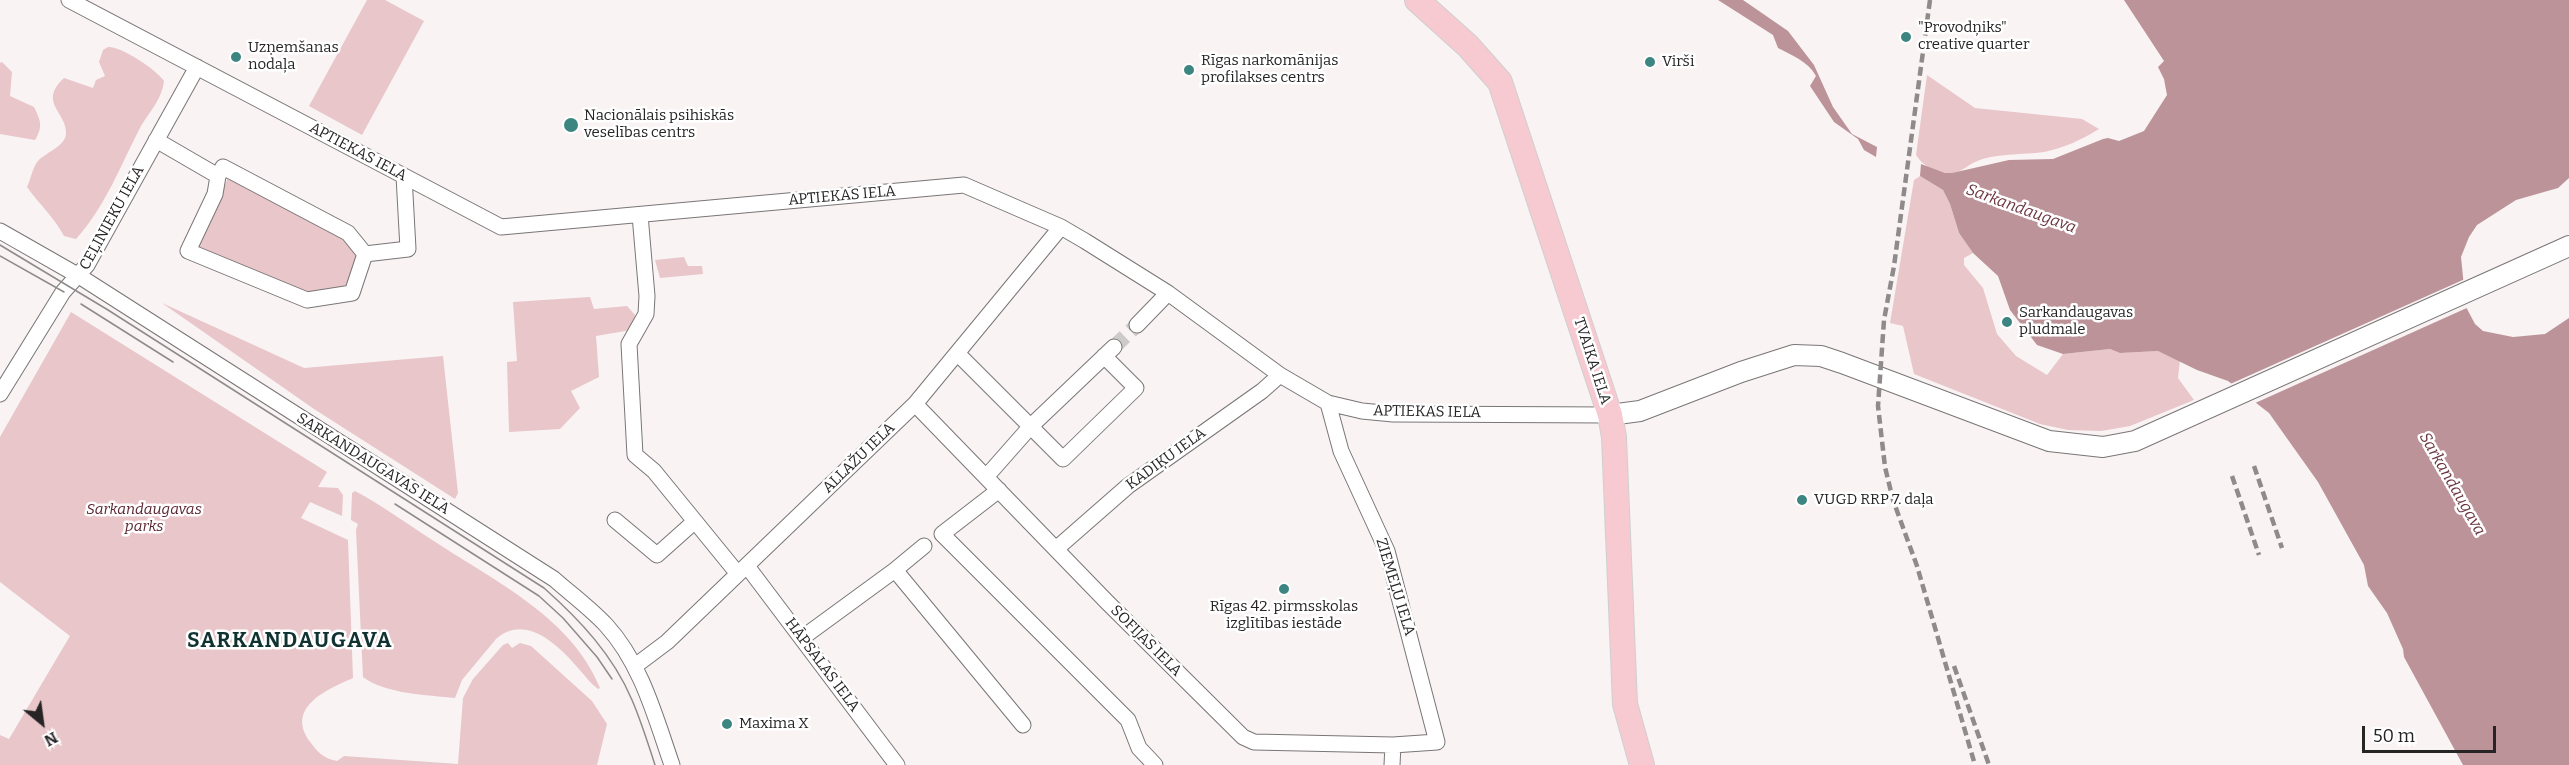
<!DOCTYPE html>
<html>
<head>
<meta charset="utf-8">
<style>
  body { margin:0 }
  #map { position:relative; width:2569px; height:765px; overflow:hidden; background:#f9f3f4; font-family:Bitter,serif }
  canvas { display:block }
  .north { position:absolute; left:12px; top:693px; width:60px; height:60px; -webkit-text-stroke:4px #fff; paint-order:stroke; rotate:151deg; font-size:16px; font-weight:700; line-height:24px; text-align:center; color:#262424 }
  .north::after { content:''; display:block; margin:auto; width:21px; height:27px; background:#262424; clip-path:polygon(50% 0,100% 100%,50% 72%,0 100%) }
  .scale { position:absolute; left:2362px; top:726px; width:134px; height:27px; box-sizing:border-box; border:3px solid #262424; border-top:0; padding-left:8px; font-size:18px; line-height:21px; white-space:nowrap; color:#262424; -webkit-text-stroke:4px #fff; paint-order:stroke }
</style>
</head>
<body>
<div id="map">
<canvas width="2569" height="765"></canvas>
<div class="north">N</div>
<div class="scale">50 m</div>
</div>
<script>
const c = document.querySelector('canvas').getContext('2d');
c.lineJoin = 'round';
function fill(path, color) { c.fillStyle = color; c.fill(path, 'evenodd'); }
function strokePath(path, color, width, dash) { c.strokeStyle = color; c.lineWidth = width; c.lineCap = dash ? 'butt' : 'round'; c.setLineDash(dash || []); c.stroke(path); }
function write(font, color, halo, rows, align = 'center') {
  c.font = font + ' Bitter,serif'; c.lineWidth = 5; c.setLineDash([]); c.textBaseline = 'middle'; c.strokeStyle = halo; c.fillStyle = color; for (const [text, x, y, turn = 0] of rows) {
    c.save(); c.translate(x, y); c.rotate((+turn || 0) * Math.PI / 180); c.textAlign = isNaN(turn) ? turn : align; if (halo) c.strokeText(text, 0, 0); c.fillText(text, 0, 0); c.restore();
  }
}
const green = new Path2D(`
  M367 0H385L424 21 362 135 309 106Z
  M108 47C121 46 157 70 164 81 162 99 150 111 141 126 121 164 106 206 76 239L64 236C54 217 39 204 27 187 31 179 32 168 38 161 46 152 67 146 66 132 66 112 38 102 64 78L93 88 96 80 105 76 99 62 103 50Z
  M2 62 12 72 10 96 34 107C41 121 43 127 35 140L0 134V63Z
  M1927 75 1975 108 2082 119 2099 129C2081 140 2064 148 2044 152 2023 155 1994 153 1975 162 1966 166 1959 175 1946 173 1934 172 1922 165 1916 155Z
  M1920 176 1943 190 1950 204 1959 233 1973 253 1964 258V265L1983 288 1997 334 2016 356 2047 375 2063 354 2110 349 2120 353 2158 351 2180 360 2178 378 2194 400 2130 426 2101 431 2068 430 2040 424 1914 374 1903 326 1890 323 1914 180Z
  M228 178 343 237 358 255 348 288 309 296 193 250Z
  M684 257 688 266H702L703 274 660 278 655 260Z
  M590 297 594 309 627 306 635 315 631 330 596 336 599 377 571 391 580 408 560 429 509 432 507 362 517 361 513 302Z
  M162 303 304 368 443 356 458 493 455 499 314 409Z
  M71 312 327 472 318 487 338 488 343 495 342 516 310 502 301 518 348 540 353 678C326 690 284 708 311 743 318 753 325 759 337 761L344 756 458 764 463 698 473 679 503 645 508 643 512 648 520 643 531 646 592 701 607 724 597 765H0V735L9 739 70 636 0 582V437Z
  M355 491C383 506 410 526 437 543 496 582 572 618 600 688L598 689 592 684C570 659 532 608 496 639L462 680 455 698C428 695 385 694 363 677L356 530 358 524 351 520 352 493Z`);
const water = new Path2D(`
  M1718 0H1743L1788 31 1814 65 1833 107 1852 134 1877 147 1876 157 1864 150 1858 139 1834 122 1810 86 1816 76C1808 61 1791 55 1778 48L1773 35Z
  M2124 0H2569V178L2558 188 2516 200 2477 225 2469 237 2461 257 2466 307 2475 324 2483 331 2513 337 2545 334 2569 318V765H2463L2404 657 2403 649 2387 613 2368 586 2364 565 2318 482 2269 413 2228 381 2197 370 2158 351 2120 353 2110 349 2063 354 2037 345 2010 310 1998 276 1973 253 1959 233 1950 204 1943 190 1920 176 1921 164 1945 173H1952L2009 160 2053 159 2103 139 2108 138 2119 141 2144 131 2167 95 2164 79 2158 67 2164 61Z`);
const pier = new Path2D(`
  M2465 279 2469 307 2253 404 2228 385Z`);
const minorTunnel = new Path2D(`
  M1114 347 1137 325`);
const minor = new Path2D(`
  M69 0 501 227 964 185 1061 227 1085 241 1168 293 1280 375 1328 403 1362 411 1393 414 1610 415
  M156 140 218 176 223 167 348 233 365 254 408 249 404 176
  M218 176 215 194 188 251 307 300 352 293 365 254
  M640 215 647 296 646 314 629 344 635 455 654 471 738 574
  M0 231 79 276 554 579C571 594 590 608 606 625 641 663 655 716 672 765
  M1137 325 1168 293
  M957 353 1063 459 1136 388 1104 356
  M0 394 63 292 87 265 197 67
  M915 404 1107 602 1243 737 1254 742 1393 745 1437 742 1387 551 1341 451 1328 403
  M986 477 1031 426 1114 347
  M999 490 942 534 1128 720 1139 748 1155 765
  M615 520 657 555 694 522
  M1056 549 1128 486 1262 391 1280 375
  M747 566 897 765
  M895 570 924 546
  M802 638 895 570 1023 725
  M635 666 667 642 915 404 1061 227
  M1392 765 1393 745`);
const tertiary = new Path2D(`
  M1610 415 1640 411 1741 372 1794 355 1821 356 1842 363 2049 441 2103 447 2135 441 2569 246`);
const primary = new Path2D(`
  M1417 0 1468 46 1500 82 1610 415 1614 437 1625 704 1642 765`);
const tram = new Path2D(`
  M0 245 108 310 544 588C580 620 613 655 632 700 641 721 648 743 655 765
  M0 256 64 292
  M81 304 173 362
  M395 504 539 596 563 618 597 657 612 679`);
const rail = new Path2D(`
  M1930 0 1894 266 1884 320 1878 406 1885 467 1893 500 1917 566 1975 765
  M2254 466 2282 548
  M2232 476 2259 555
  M1954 666 1989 765`);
const markers = [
  [1906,37,6,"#3d8580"],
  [236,57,6,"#3d8580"],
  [1650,62,6,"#3d8580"],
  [1189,70,6,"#3d8580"],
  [571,125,8,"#3d8580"],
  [2007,322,6,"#3d8580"],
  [1802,500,6,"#3d8580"],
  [1284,589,6,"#3d8580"],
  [727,724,6,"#3d8580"]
];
const poiNames = [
  ["\"Provodņiks\"",1918,28],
  ["creative quarter",1918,45],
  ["Uzņemšanas",248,48],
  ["nodaļa",248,65],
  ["Rīgas narkomānijas",1201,61],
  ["profilakses centrs",1201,78],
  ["Virši",1662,62],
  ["Nacionālais psihiskās",584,116],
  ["veselības centrs",584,133],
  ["Sarkandaugavas",2019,313],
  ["pludmale",2019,330],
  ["VUGD RRP 7. daļa",1814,500],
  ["Rīgas 42. pirmsskolas",1284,607,"center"],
  ["izglītības iestāde",1284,624,"center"],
  ["Maxima X",739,724]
];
const streetNames = [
  ["APTIEKAS IELA",358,152,28],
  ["APTIEKAS IELA",842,196,-5],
  ["CEĻINIEKU IELA",112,218,-61],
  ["TVAIKA IELA",1592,361,72],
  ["APTIEKAS IELA",1427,412,1],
  ["ALLAŽU IELA",859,458,-44],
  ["KADIĶU IELA",1166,459,-36],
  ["SARKANDAUGAVAS IELA",373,464,32],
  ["ZIEMEĻU IELA",1395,587,73],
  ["SOFIJAS IELA",1146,641,45],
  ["HĀPSALAS IELA",822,665,53]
];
const parkNames = [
  ["Sarkandaugavas",144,510],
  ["parks",144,527]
];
const waterNames = [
  ["Sarkandaugava",2021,209,20],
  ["Sarkandaugava",2452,484,60]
];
const districtNames = [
  ["SARKANDAUGAVA",290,641]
];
fill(green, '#e8c6ca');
fill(water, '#bb9399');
fill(pier, '#f9f3f4');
strokePath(minorTunnel, '#cfcaca', 15, [15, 8]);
strokePath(minor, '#7a7576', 17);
strokePath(tertiary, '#7a7576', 22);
strokePath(primary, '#cfcfcf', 26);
strokePath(minor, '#fff', 15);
strokePath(tertiary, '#fff', 20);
strokePath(primary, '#f7cad1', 24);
strokePath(tram, '#8f8b8b', 1.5);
strokePath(rail, '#8f8b8b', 4.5, [9, 4.5]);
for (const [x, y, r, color] of markers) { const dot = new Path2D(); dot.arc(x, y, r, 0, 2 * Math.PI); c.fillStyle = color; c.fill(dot); strokePath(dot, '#fff', 2); }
write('15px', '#262424', '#fff', poiNames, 'left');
write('15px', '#262424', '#fff', streetNames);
write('italic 15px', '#5a2630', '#fff', parkNames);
write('italic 16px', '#6b353f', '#fff', waterNames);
c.letterSpacing = '1.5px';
write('bold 21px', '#103331', '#fff', districtNames);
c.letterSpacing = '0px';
</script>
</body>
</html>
